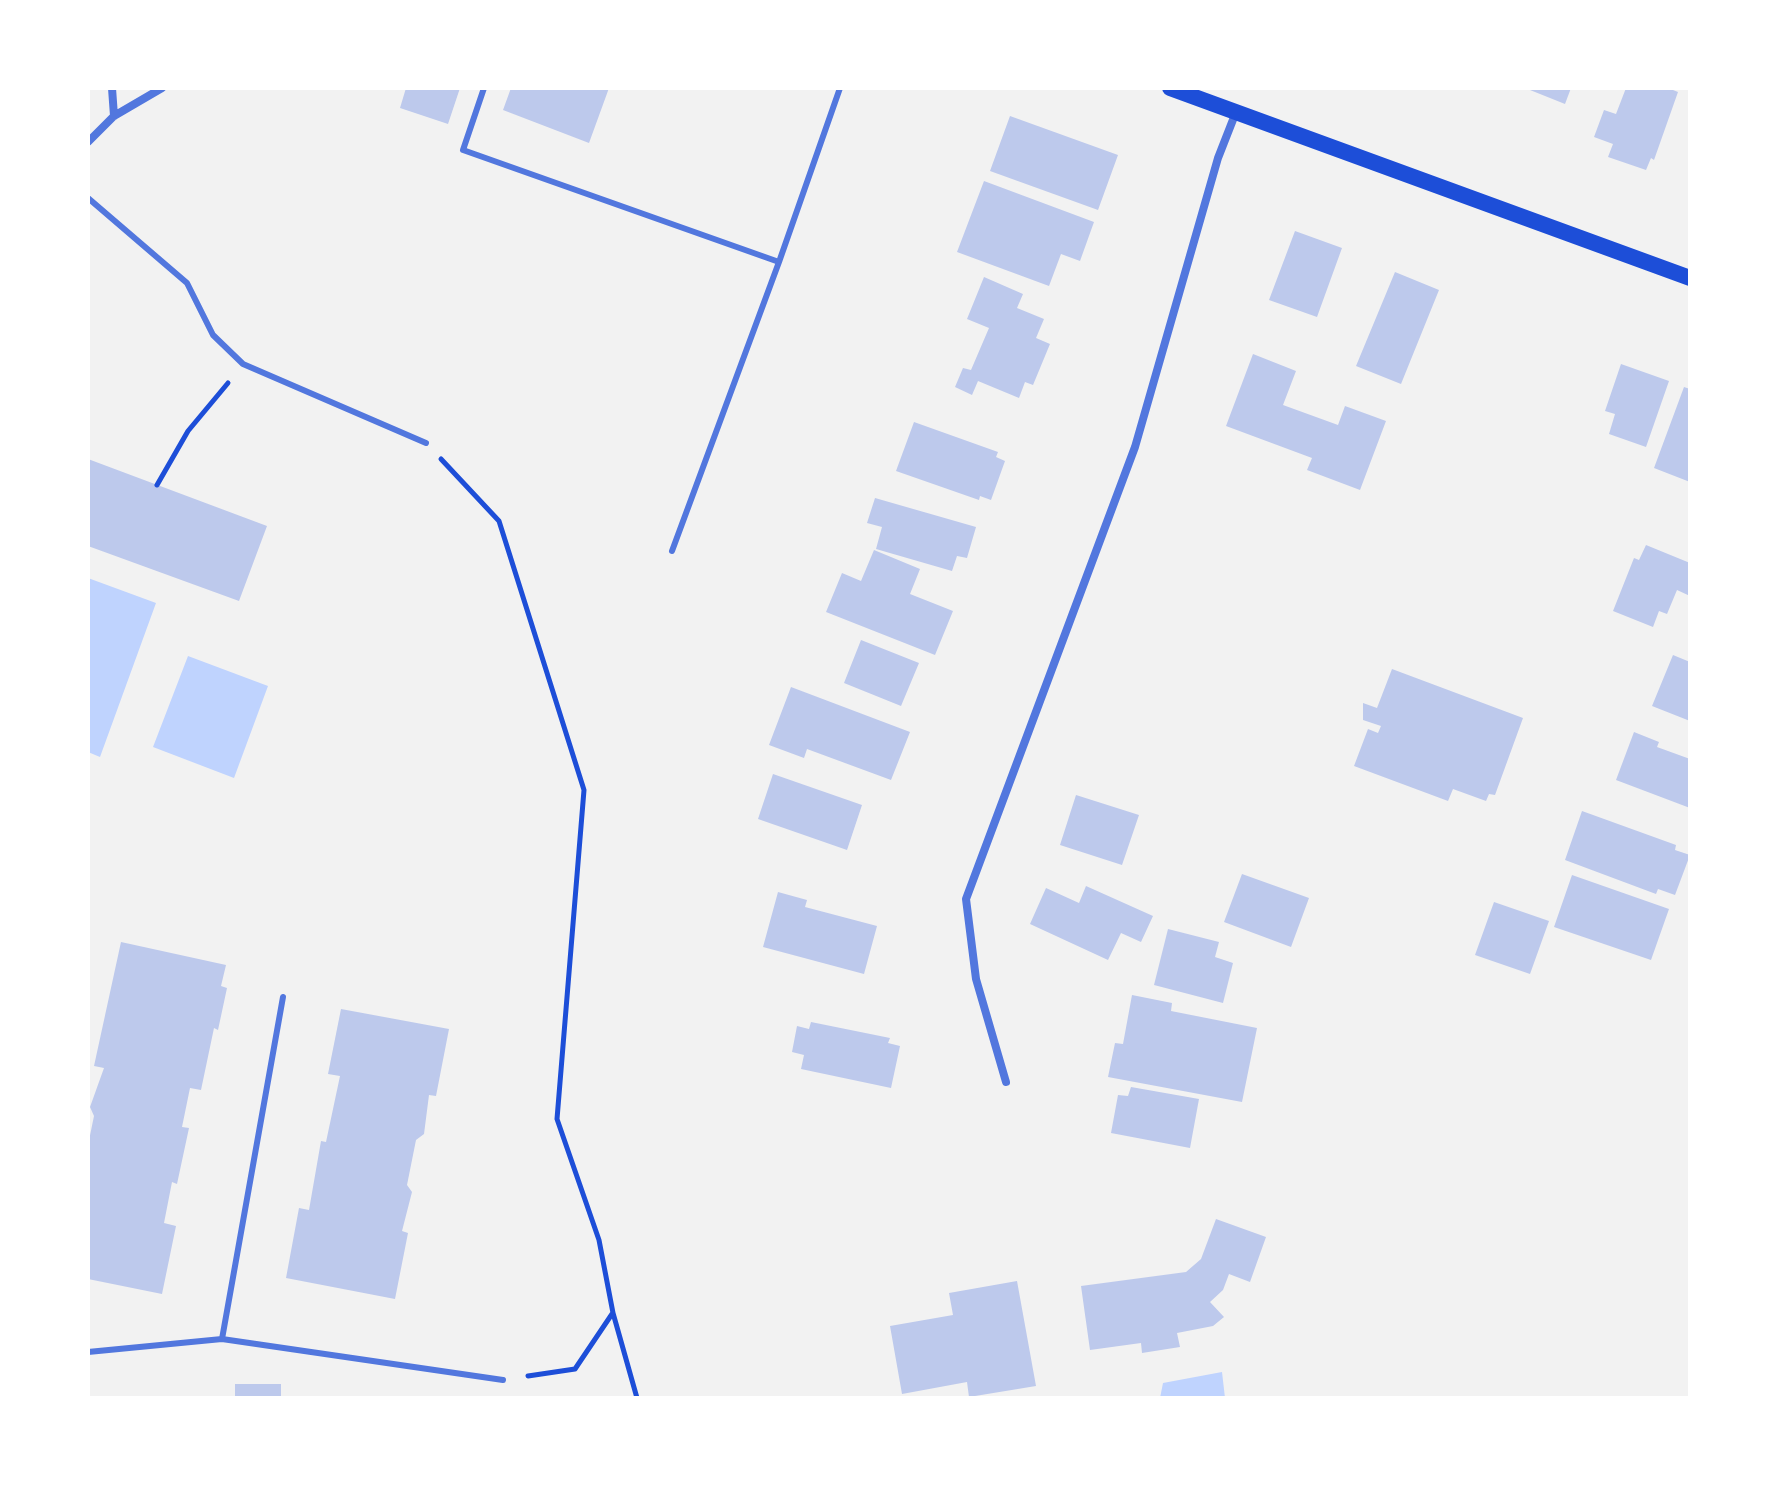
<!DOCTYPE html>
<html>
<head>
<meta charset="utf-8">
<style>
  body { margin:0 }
  #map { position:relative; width:1778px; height:1486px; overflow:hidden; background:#f2f2f2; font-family:Mulish,sans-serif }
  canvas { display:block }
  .frame { position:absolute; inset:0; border:90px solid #fff; pointer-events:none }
</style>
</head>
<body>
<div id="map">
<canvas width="1778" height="1486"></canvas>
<div class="frame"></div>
</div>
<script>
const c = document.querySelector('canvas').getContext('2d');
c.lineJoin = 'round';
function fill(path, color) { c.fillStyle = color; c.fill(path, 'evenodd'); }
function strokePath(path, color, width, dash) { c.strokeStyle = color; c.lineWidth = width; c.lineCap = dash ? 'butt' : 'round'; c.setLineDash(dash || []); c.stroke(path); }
const water = new Path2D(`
  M88 578 156 603 100 757 88 752Z
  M188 656 268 686 234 778 153 747Z
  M1222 1372 1225 1398H1160L1163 1383Z`);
const building = new Path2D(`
  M406 88H460L448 124 400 108Z
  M511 88H609L589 143 503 110Z
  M1525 88H1571L1565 104Z
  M1626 88H1668L1678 92 1654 160 1651 158 1646 170 1608 157 1613 144 1594 137 1604 110 1616 114Z
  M1010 116 1118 155 1098 210 990 171Z
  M984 181 1094 222 1080 261 1061 254 1049 286 957 252Z
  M1295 231 1342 248 1317 317 1269 300Z
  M1395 272 1439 290 1401 384 1356 366Z
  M984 277 1023 294 1017 308 1044 319 1036 338 1050 344 1033 385 1025 382 1019 398 978 381 972 395 955 387 963 368 971 370 989 328 967 319Z
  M1253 354 1296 371 1283 405 1338 425 1345 406 1386 421 1360 490 1307 470 1312 458 1226 426Z
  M1621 364 1669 381 1646 447 1609 434 1615 414 1605 411Z
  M1684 387 1690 389V482L1654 468Z
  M914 422 998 452 996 457 1005 461 991 500 980 496 979 500 896 471Z
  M88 459 267 526 239 601 88 546Z
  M875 498 976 527 967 558 957 556 952 571 876 549 882 527 867 523Z
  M1646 545 1690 563V596L1677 590 1667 614 1659 611 1653 627 1613 611 1634 558 1639 560Z
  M874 550 920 569 910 594 953 611 935 655 826 612 842 573 861 581Z
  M861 640 919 663 901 706 844 683Z
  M1673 655 1690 662V721L1652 706Z
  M1392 669 1523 718 1495 795 1489 794 1486 801 1453 789 1448 801 1354 766 1368 729 1378 733 1381 726 1363 720V703L1377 708Z
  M791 687 910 732 891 780 807 749 804 758 769 745Z
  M1634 732 1659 742 1657 747 1690 759V808L1616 780Z
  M773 774 862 805 847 850 758 819Z
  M1076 795 1139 815 1122 865 1060 845Z
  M1582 811 1676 845 1675 850 1690 855 1675 895 1658 889 1656 894 1565 860Z
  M1242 874 1309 898 1291 947 1224 922Z
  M1572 875 1669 909 1651 960 1554 927Z
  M1086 886 1153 916 1141 942 1121 933 1108 960 1030 924 1046 888 1079 903Z
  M778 892 807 900 805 907 877 926 864 974 763 947Z
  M1494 902 1549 921 1530 974 1475 955Z
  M1168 929 1219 942 1215 957 1233 963 1223 1003 1154 985Z
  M121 942 226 965 221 986 227 988 218 1030 214 1028 201 1090 190 1088 182 1127 189 1128 177 1184 172 1182 164 1223 176 1226 162 1294 88 1279V1145L94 1116 90 1107 104 1068 94 1066Z
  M1132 995 1172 1003 1171 1011 1257 1028 1242 1102 1108 1077 1115 1043 1123 1044Z
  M341 1009 449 1029 436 1096 429 1095 424 1134 416 1140 407 1185 412 1192 402 1231 408 1233 395 1299 286 1278 299 1208 309 1210 321 1141 326 1142 340 1076 328 1074Z
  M811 1022 890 1038 888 1043 900 1046 891 1088 801 1069 804 1055 792 1052 797 1026 809 1029Z
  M1131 1087 1199 1099 1190 1148 1111 1133 1118 1095 1128 1096Z
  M1216 1219 1266 1237 1250 1282 1229 1274 1223 1290 1210 1302 1224 1317 1213 1326 1177 1333 1180 1347 1142 1353 1141 1343 1090 1350 1081 1286 1186 1272 1201 1259Z
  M1017 1281 1036 1386 969 1397 967 1382 902 1394 890 1326 953 1315 949 1293Z
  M235 1384H281V1398H235Z`);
const path = new Path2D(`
  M441 459 499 521 584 790 557 1119 599 1240 613 1313 637 1398
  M157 485 188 431 228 383
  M528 1376 575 1369 612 1314`);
const service = new Path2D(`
  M484 88 463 150 779 262 840 88
  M88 198 187 283 213 335 243 364 426 443
  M672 551 779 262
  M222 1339 283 997
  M88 1352 222 1339 503 1380`);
const minor = new Path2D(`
  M112 88 114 116
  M88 142 114 116 162 88
  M1006 1082 976 979 966 899 1135 447 1218 158 1236 112`);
const secondary = new Path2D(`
  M1170 88 1690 278`);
fill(water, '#bfd3fe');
fill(building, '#bdc9ec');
strokePath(path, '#1d4ed8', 5);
strokePath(service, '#5277de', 6);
strokePath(minor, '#5277de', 8);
strokePath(secondary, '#1d4ed8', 16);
</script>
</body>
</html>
